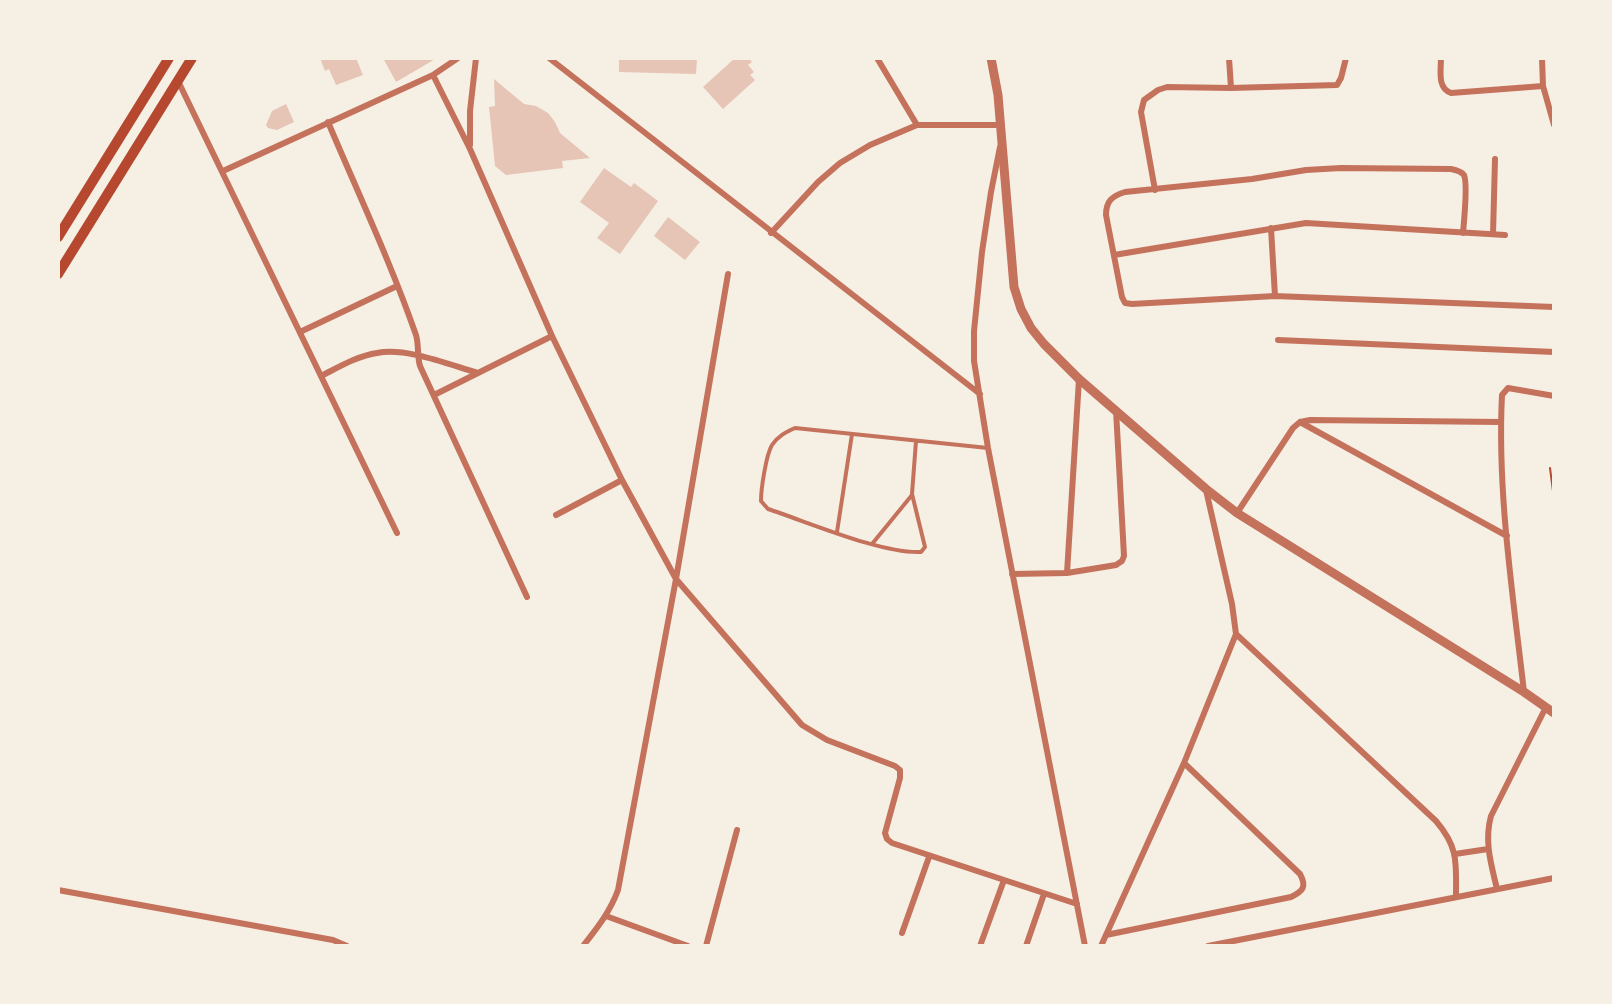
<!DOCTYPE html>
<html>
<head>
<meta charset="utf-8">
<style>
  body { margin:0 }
  #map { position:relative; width:1612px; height:1004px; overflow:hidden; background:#f6efe4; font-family:"Space Grotesk",sans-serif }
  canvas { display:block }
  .frame { position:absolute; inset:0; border:60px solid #f6efe4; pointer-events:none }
</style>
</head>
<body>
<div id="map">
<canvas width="1612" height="1004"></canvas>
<div class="frame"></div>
</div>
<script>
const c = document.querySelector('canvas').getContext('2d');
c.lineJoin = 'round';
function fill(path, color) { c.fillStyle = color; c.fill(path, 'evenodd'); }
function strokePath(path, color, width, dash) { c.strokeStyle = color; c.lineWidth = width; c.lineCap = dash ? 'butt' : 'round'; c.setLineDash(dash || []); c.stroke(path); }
const building = new Path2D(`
  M320 58H356L363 75 336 85 329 69 325 71Z
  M383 58H437L396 82Z
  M619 58H697L696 74 619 72Z
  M735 58H749L752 62 748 65 754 72 750 75 755 80 723 109 703 87Z
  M494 79 524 104 536 106 548 113 555 122 560 133 590 158 562 161 563 168 506 175 495 166 489 107 495 106Z
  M286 104 294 122 277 130 268 128 266 125 272 111Z
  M604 168 631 187 634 183 658 201 620 254 597 238 609 223 580 202Z
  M668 217 700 242 685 260 654 236Z`);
const path = new Path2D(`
  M1550 468 1554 499`);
const service = new Path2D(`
  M916 441 912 494 925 547 921 552C882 554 808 522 768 509L761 501C761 489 766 455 772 445 778 436 786 432 795 428L988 448
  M837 532 852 434
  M872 544 912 495`);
const minor = new Path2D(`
  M549 58 980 394
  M877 58 917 125
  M1229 58 1231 88 1337 85 1341 78 1346 58
  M1441 58C1441 71 1437 88 1451 93L1543 86
  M1542 58 1543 86 1554 125
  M433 75 470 149 552 336 622 480 676 579 802 725 827 740 895 766 900 770V778L885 833 887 839 892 843 1077 904
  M178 81 397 533
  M328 122C358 193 391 263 416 335 419 345 417 356 420 366L527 597
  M470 145V111L476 58
  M1000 147 991 192 982 252 974 331V361L988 448 1085 946
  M223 171 433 75 458 58
  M1155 190 1141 112 1144 100 1158 90 1167 87 1231 88
  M1271 228 1275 296
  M771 233 818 182 840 163 870 145 917 125H1001
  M1463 233C1464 221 1468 184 1464 175 1461 171 1456 170 1451 169L1341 168 1306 170 1252 179 1125 192C1112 196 1106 201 1106 215L1122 297 1125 303 1132 304 1275 296 1554 307
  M1493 234 1495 159
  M1114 255 1306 223 1505 235
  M300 332 397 286
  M1278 340 1554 352
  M321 376C339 367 357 356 377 353 406 347 450 365 478 373
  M434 395 552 336
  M1300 422 1507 536
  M1237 513 1293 428 1300 422 1310 420 1501 422
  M556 515 622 480
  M1067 573 1079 379
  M1012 574 1067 573 1116 565 1122 561 1124 556 1116 410
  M1236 634 1436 821C1459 848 1456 863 1456 897
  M1524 692C1513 595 1497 492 1502 395L1508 388 1554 396
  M1455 854 1488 849
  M1497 889C1491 864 1484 841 1491 816L1546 707
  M58 890 333 940 347 946
  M606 916 688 946
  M902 933 929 857
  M1106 935 1291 897C1303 891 1307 887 1300 874L1184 763
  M583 946C597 928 610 912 618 890L676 579 728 274
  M706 946 737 830
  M980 946 1004 880
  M1026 946 1044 894
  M1101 946 1184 763 1236 634 1232 604 1206 490
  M1208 946 1554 878`);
const tertiary = new Path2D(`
  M991 58 998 95 1014 287 1021 309 1031 328 1044 344 1079 379 1206 489 1237 513 1524 692 1554 713`);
const secondary = new Path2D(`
  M58 237 169 58
  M58 274 192 58`);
fill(building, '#e6c5b7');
strokePath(path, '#b5482f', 2);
strokePath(service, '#c5725c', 4);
strokePath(minor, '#c5725c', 6);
strokePath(tertiary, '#c5725c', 9);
strokePath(secondary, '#b5482f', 10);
</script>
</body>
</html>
